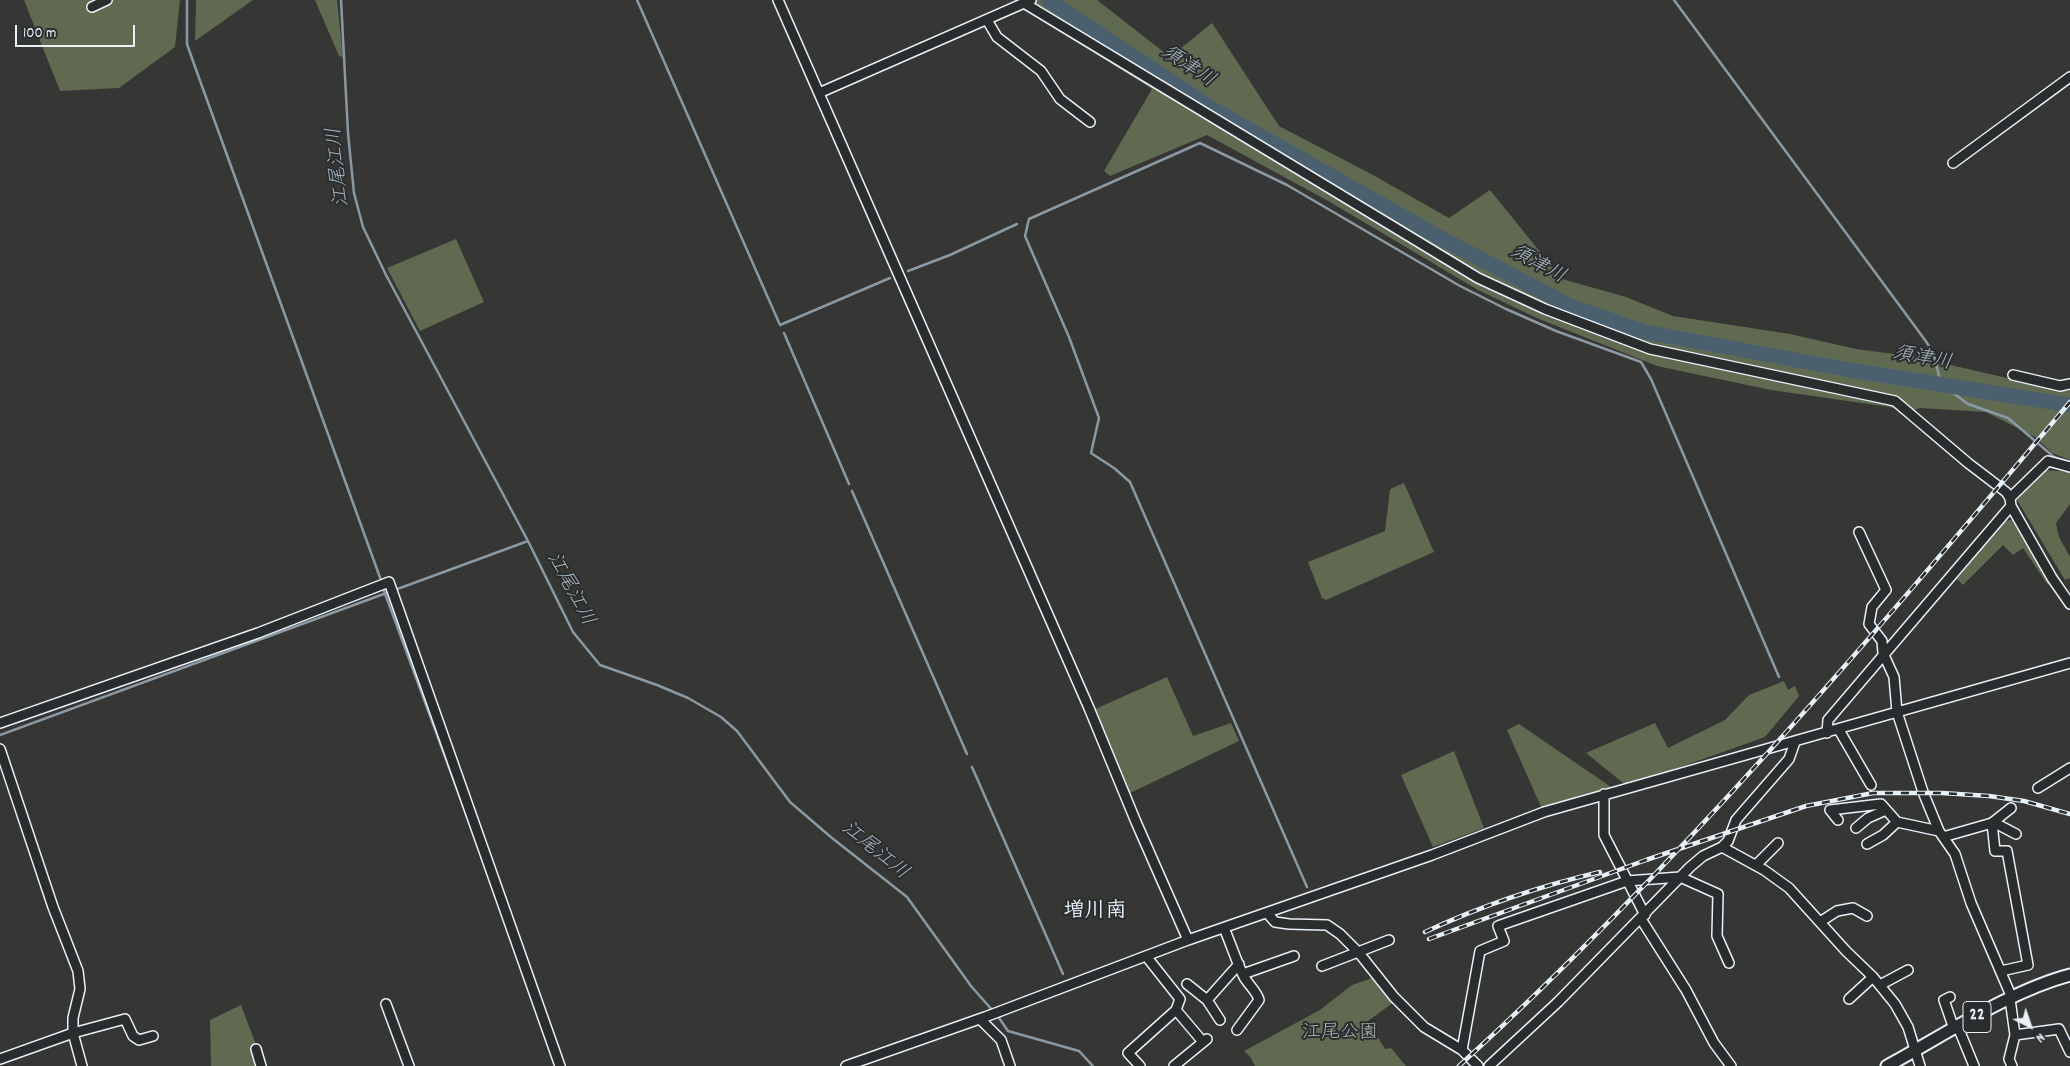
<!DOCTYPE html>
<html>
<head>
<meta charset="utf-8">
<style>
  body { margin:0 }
  #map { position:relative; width:2070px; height:1066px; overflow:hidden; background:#363634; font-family:Dekko,sans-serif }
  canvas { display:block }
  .north { position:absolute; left:2005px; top:1001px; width:50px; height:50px; -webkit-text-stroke:4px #2a2d2e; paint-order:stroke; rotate:139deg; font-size:14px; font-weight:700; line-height:20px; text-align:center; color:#e8f1f8 }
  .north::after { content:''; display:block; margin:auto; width:18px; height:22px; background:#e8f1f8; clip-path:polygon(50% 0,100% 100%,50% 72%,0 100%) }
  .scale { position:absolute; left:15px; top:25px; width:120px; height:22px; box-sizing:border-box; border:2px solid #e8f1f8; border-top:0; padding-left:6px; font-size:15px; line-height:18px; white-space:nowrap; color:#e8f1f8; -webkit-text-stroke:4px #2a2d2e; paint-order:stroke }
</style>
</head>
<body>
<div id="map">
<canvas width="2070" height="1066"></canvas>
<div class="north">N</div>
<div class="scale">100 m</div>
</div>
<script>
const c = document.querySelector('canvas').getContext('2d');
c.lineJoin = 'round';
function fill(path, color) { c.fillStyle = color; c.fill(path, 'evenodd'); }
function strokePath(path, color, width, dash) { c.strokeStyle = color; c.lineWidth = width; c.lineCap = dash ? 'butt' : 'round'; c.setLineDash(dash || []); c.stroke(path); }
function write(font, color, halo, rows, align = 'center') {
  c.font = font + ' Dekko,"Klee One",sans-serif'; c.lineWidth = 4; c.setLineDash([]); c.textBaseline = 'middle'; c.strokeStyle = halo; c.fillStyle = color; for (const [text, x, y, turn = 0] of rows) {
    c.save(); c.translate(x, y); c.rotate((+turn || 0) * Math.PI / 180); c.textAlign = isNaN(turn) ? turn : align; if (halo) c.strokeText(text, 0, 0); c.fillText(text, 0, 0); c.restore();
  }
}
const green = new Path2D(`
  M24 0H180L175 47 119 88 60 91Z
  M196 0H253L195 41Z
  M315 0H337L343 57 339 56Z
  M1014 0H1097L1170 57 1212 23 1279 126 1373 175 1449 218 1490 190 1562 279 1626 297 1673 316 1790 334 1856 349 1916 357 2063 391H2070V460L2052 453 2035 437 1986 412 1920 408 1905 413 1890 407 1771 390 1657 366 1539 319 1478 290 1330 202 1207 135 1110 176 1104 171 1152 89 1037 17Z
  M456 239 484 302 420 331 387 268Z
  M2044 470 2070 472V504L2056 523 2059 537 2070 557V578L2065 580 2017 500Z
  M1404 483 1434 552 1326 600 1322 598 1308 562 1385 531 1390 489Z
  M2015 519 2052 583 2048 585 2023 548 2013 555 2003 545 1963 585 1957 579 2005 521Z
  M1167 677 1193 736 1231 723 1239 741 1128 794 1093 710Z
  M1784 681 1788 690 1795 686 1799 696 1765 737 1627 786 1586 753 1655 723 1668 748 1725 720 1749 695Z
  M1519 724 1611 787 1542 809 1507 730Z
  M1454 751 1484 828 1433 847 1401 775Z
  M1372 978 1394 1002 1368 1021 1385 1049 1391 1048 1406 1066H1255L1251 1058 1244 1051 1320 1010 1352 985Z
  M241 1005 264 1066H211L210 1020Z`);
const stream = new Path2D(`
  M187 0V44L194 64 382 583
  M341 0 348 133 354 193 363 227 386 275 528 541 573 632 600 665 657 685 688 698 721 717 737 731 790 802 832 838 907 897 971 986 993 1011
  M637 0 780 325 890 278
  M1674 0 1925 340 1933 352 1941 384 1968 404 2008 418 2054 457 2070 462
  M908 271 950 255 1017 224
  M784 333 849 484
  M852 491 967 754
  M383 588 482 857
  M0 735 528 541
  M972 767 1063 974
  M1307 887 1130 482 1114 468 1091 453 1099 418 1069 337 1025 236 1029 219 1200 143 1287 185 1460 286 1506 309 1556 331 1641 362 1651 379 1779 677
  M997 1015 1008 1031 1079 1051 1093 1066`);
const river = new Path2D(`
  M1048 0 1213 109 1439 237 1570 306 1645 332 1850 370 2070 405`);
const minor = new Path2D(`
  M778 0 1089 708 1136 822 1188 940
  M1024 3 1478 278 1545 309 1650 349 1895 401 1968 463 2006 492 2010 498 2011 506 2052 578 2070 604
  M92 7 107 0
  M987 20 997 37 1041 71 1060 99 1090 122
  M819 93 1031 0
  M1953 163 2070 77
  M2013 375 2060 386 2070 384
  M2010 498 2048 461 2070 467
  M1859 532 1886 590 1872 607 1869 624 1882 641 1883 653 1894 677 1897 712 1923 792 1939 831 1955 854 1971 903 2012 998
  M0 723 258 633 389 582 560 1066
  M1839 730 1871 785
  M1827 733 1828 720 2011 506
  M0 749 53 907 78 971 80 989 73 1018V1033L82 1066
  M2038 788 2070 768
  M1604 794V835L1645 915
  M1838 820 1830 810 1881 804 1897 822 1939 831
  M1993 822 2016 834
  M1992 823 1995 851H2007L2028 965 2001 971
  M1856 828 1868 818 1886 810
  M1943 837 1992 823 2011 808
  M1867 844 1883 835 1897 822
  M1722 847 1764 870 1789 888 1846 951 1873 977 1895 1004 1908 1027 1920 1066
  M1756 865 1778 843
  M1268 914 1275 922 1289 924 1327 925 1340 934 1359 953 1394 997 1424 1027 1462 1050 1478 1066
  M1641 919 1686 990 1714 1043 1731 1066
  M1820 922 1837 911 1853 908 1867 916
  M1224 928C1231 944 1236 961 1244 977 1248 984 1258 993 1259 1000L1237 1030
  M1322 966 1389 940
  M1243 974 1294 956
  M1187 984 1207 1000
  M1880 985 1908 970
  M1950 997 1944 1000 1954 1029
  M1849 999 1873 977
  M2010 999 2015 1035 2009 1059 2012 1066
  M386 1004 409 1066
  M1176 1010 1203 1042
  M980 1019 1001 1040 1010 1066
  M1220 1020 1207 1000 1239 964
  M1958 1027 1974 1066
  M2015 1035 2059 1029 2070 1052
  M256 1049 261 1066
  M1462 1050 1480 951 1504 941 1498 926 1627 881 1680 877 1718 894 1717 936 1729 963
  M0 1059 73 1033 125 1019 133 1036 139 1040 153 1036
  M846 1066 985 1017 1188 940 1432 855 1544 812 2070 663
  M1140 1066 1128 1053 1176 1010 1180 999 1146 956
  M1174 1066 1207 1039
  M1489 1066 1558 1002 1690 867 1703 856 1722 847 1728 841 1736 820 1789 759 1795 742`);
const major = new Path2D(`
  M1887 1066C1943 1036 2009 991 2070 975`);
const rail = new Path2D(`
  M1425 932C1481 906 1540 886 1600 872
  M1429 939 1646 860 1806 806 1873 793H1942L1989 796 2024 801 2070 814
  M1459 1066C1682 863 1876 632 2070 402`);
const shields = [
  [1977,1017,28]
];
const shieldNames = [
  ["22",1977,1017]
];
const parkNames = [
  ["江尾公園",1340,1034]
];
const waterNames = [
  ["須津川",1187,68,33],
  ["江尾江川",340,167,-96],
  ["須津川",1537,266,28],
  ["須津川",1922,360,10],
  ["江尾江川",569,590,62],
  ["江尾江川",874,852,39]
];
const quarterNames = [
  ["増川南",1095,913]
];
fill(green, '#5f6a51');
strokePath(stream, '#8a9aa5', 2.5);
strokePath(river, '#4b606e', 15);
strokePath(minor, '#e8f1f8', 12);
strokePath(major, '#e8f1f8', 15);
strokePath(minor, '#2a2d2e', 9);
strokePath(major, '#2a2d2e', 11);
strokePath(rail, '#e8f1f8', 4.5);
strokePath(rail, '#2a2d2e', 2.5, [8]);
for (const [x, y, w] of shields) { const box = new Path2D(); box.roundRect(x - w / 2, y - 15.5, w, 31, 4); c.fillStyle = '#2a2d2e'; c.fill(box); strokePath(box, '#e8f1f8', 1); }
write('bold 18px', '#e8f1f8', null, shieldNames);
write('19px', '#aab4ad', '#2a2d2e', parkNames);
write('italic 20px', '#a9b7c1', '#2a2d2e', waterNames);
write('bold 21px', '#e8f1f8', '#2a2d2e', quarterNames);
</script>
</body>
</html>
